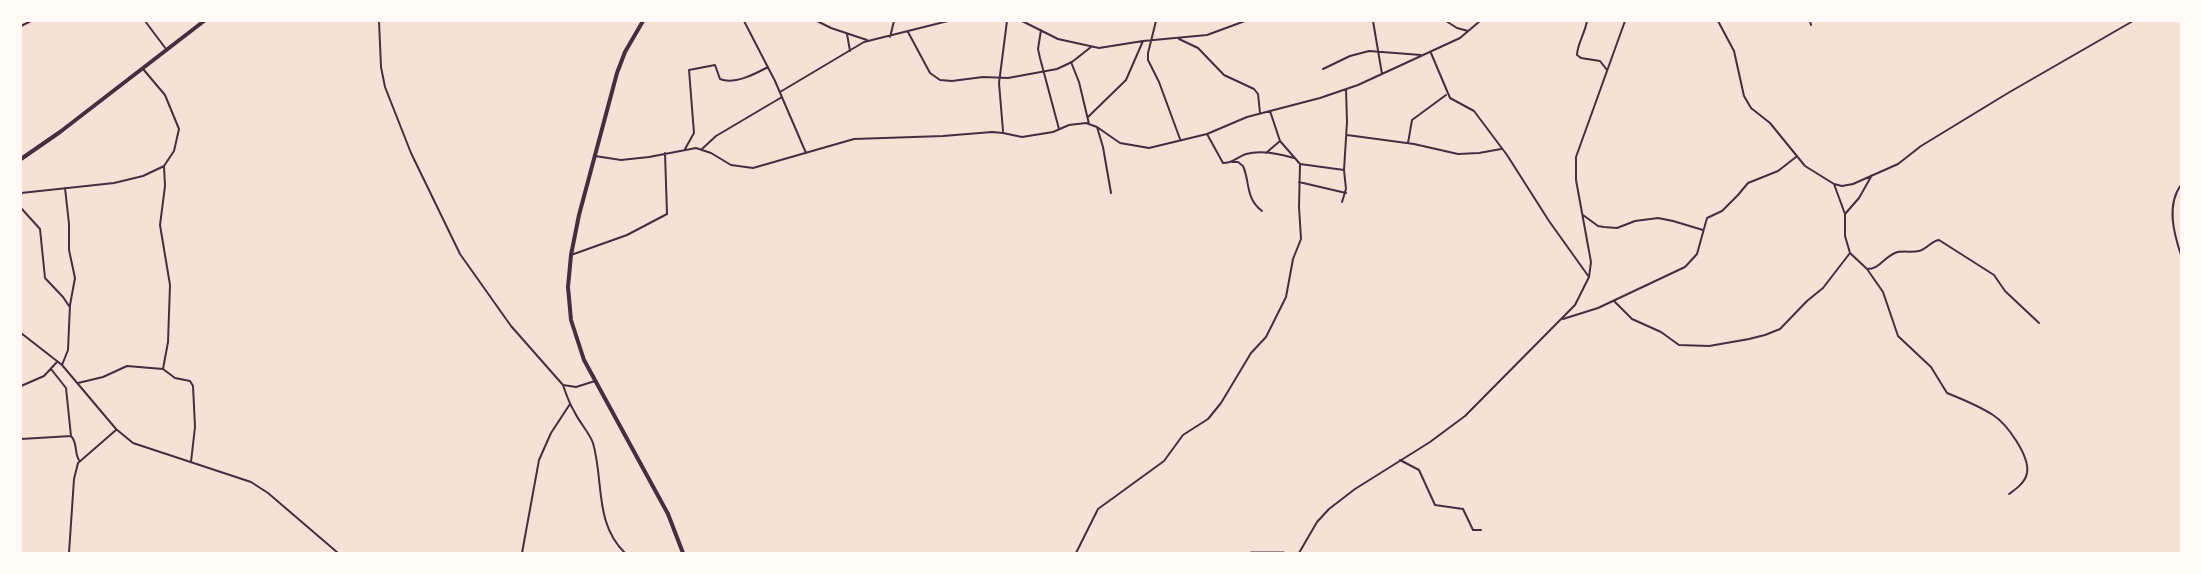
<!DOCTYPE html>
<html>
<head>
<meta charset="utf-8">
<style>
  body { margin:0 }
  #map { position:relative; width:2202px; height:574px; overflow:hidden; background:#f7e1d7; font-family:Literata,serif }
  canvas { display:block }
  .frame { position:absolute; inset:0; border:22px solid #fffaf5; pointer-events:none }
</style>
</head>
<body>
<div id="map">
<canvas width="2202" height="574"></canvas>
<div class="frame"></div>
</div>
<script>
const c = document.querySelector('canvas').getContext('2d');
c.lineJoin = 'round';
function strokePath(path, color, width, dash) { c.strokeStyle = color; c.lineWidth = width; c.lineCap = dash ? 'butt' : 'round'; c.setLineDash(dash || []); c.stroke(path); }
const minor = new Path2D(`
  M145 21 166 49
  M379 21 381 67 385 87 411 153 460 254 511 326 563 385 576 387 595 381
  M744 21 775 81 806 153
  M817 21 831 28 867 40
  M1022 21 1058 39 1099 48 1143 41 1207 35 1245 21
  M1156 21 1148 53V60L1159 82 1180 139
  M1373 21 1382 74
  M1446 21 1457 28 1468 31
  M1587 21C1585 33 1577 45 1577 55L1581 58 1600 61 1607 70
  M1718 21 1734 51 1744 96 1751 108 1770 123 1805 166 1834 184 1842 186 1853 184 1898 164 1921 146 2008 93 2133 21
  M1810 21 1811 25
  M21 26 31 21
  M1041 30 1038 49 1040 58 1059 129
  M908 32 930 73 940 80 952 81 983 77 1008 78 1057 69 1072 62 1091 47
  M847 34 850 51
  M890 37 894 21
  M1179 39 1198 48 1224 75 1254 89 1258 94 1260 113
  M1431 53 1450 98 1474 111 1507 155 1549 221 1589 277
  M1071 62 1079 82 1089 124
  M1323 69 1350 56 1369 51 1421 55
  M780 92 864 42 948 21
  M1088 117 1126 80 1143 41
  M1097 127 1103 147 1111 193
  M1003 131 999 83 1007 21
  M1207 134 1223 163C1233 163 1237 157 1246 154 1261 150 1280 154 1294 158
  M1347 135 1414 144 1458 154 1479 153 1501 149
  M1408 143 1412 120 1446 95
  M685 149 694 133 689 70 715 65 720 79C734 85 755 74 768 67
  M702 149 716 136 782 97
  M1266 153 1280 141
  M595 156 621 160 649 157 696 148 711 153 731 165 753 168 854 139 943 136 992 132 1003 133 1022 137 1053 132 1069 125 1086 123 1097 127 1120 143 1149 148 1207 134 1247 117 1320 98 1358 85 1460 38 1480 21
  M1232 162H1238L1243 166C1250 181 1245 198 1262 211
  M1300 164 1344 170
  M1299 182 1346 193
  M1834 184 1845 214V236L1850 253 1867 269 1883 292 1898 336 1931 367 1947 393C1962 399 1979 406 1993 415 2007 424 2030 456 2027 473 2025 483 2016 489 2009 494
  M2181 185C2166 205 2174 234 2181 255
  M21 193 114 183 143 176 164 166 174 151 179 129 165 95 143 69
  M1342 202 1346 189 1344 170 1347 122 1346 89
  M21 208 40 229 45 278 63 297 69 306
  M1845 214 1859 198 1872 175
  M1583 215 1598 226 1604 227 1617 228 1635 221 1658 218 1673 221 1703 230
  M571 255 627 235 667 214 665 153
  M1867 269C1880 269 1883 258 1895 253 1902 250 1911 253 1919 251 1927 249 1931 241 1939 240L1994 275 2005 291 2039 323
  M1614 301 1632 319 1661 332 1679 345 1709 346 1749 339 1765 335 1780 329 1807 301 1823 288 1850 253
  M1563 319 1598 308 1685 267 1697 254 1707 218 1722 211 1738 195 1748 183 1778 171 1796 157
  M21 333 62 365 116 429 133 443 251 482 268 493 338 553
  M62 365 68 350 70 305 75 278 69 250V224L65 188
  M51 369 66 388 71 436C78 443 74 453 79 460
  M163 369 175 378 190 381 193 386 195 427 191 462
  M78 383 103 377 127 366 163 369 168 342 170 285 160 225 165 186 164 166
  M563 385C566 394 569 403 574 411 579 422 589 432 593 443 604 481 594 523 625 553
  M21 386 44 376 57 362
  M21 439 71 436
  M1400 460 1419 470 1435 505 1463 509 1473 530H1481
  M69 553 74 479 78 463 116 430
  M522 553 539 460 551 433 570 404
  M1076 553 1098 509 1164 461 1183 435 1208 419 1221 403 1251 353 1266 337 1286 297 1293 259 1301 239 1299 207 1300 164 1280 141 1270 111
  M1299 553 1317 522 1329 509 1355 489 1430 442 1465 416 1575 305 1589 277 1591 262 1576 180V157L1625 21`);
const tertiary = new Path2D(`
  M1251 553H1284`);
const secondary = new Path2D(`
  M643 21 625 52 617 73 579 215 571 255 568 287 571 320 584 360 668 514 683 553
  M21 159 60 132 204 21`);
strokePath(minor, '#4a2c40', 2);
strokePath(tertiary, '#4a2c40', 3);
strokePath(secondary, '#4a2c40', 4);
</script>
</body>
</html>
